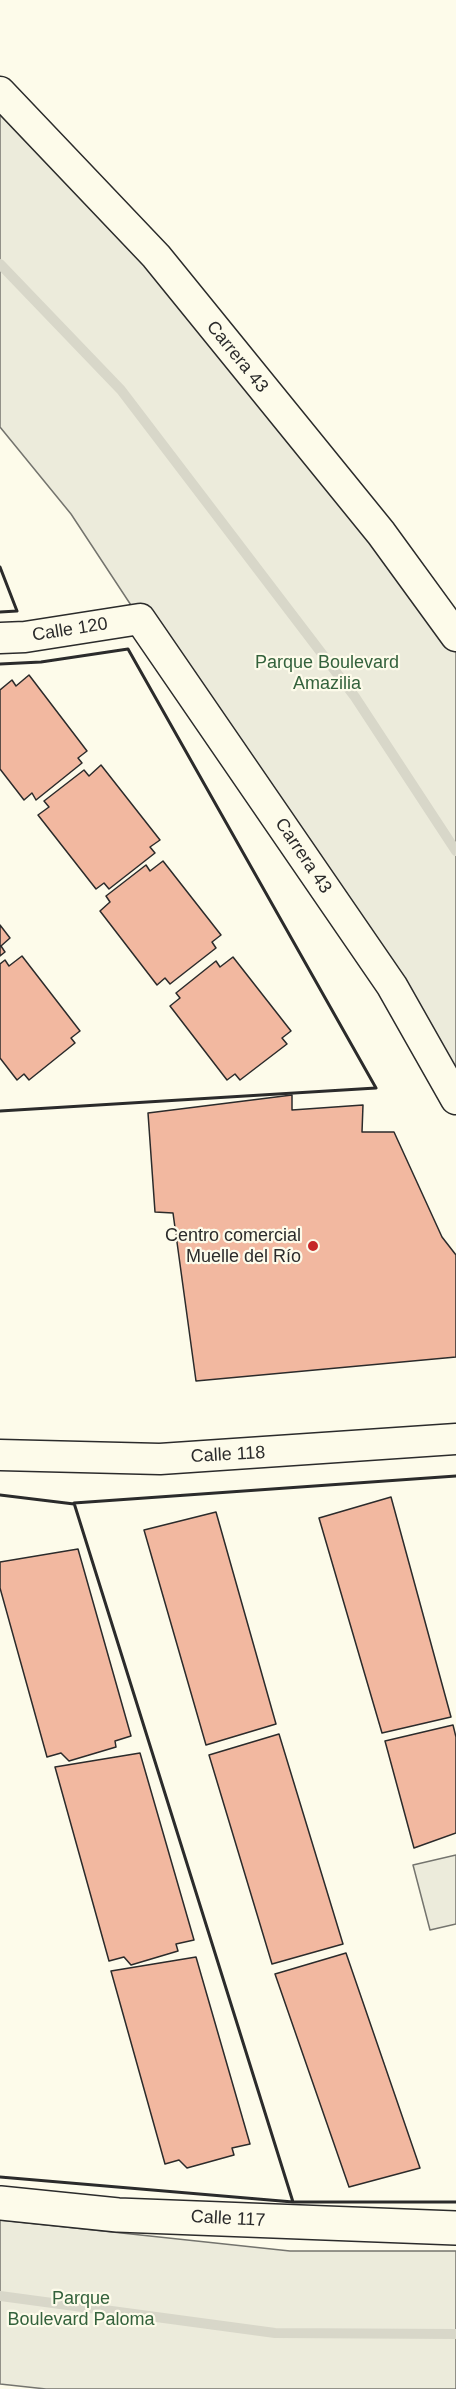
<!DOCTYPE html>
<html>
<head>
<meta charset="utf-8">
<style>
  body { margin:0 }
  canvas { display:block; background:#fdfbea }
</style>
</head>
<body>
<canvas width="456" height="2389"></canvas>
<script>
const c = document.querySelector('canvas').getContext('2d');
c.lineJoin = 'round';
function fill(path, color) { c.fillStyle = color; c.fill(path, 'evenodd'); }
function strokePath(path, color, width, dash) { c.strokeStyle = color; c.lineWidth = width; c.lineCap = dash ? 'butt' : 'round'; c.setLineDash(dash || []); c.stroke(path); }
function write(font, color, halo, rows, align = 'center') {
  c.font = font + ' Arial,sans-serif'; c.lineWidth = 4.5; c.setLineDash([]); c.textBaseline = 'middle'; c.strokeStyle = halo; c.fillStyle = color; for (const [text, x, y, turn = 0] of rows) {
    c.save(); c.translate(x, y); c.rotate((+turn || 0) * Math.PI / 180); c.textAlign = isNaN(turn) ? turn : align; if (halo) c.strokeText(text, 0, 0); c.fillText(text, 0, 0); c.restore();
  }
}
const green = new Path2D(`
  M0 92 456 636V1099L71 514 0 427Z
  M456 1855V1924L430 1930 413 1865Z
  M0 2220 290 2251H456V2389H46L0 2384Z`);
const stream = new Path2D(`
  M0 264 121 390 355 697 456 851
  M0 2296 275 2333 456 2334`);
const building = new Path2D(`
  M29 675 87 751 78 758 82 763 36 800 32 793 24 800 0 769V690L12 680 16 686Z
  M101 765 160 840 150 847 155 853 109 889 104 883 96 889 38 815 49 807 44 801 84 770 89 776Z
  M163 861 221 935 212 942 216 948 170 984 165 978 157 985 100 911 110 902 106 896 146 865 150 871Z
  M0 925 10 938 1 946 5 952 0 956Z
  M22 956 80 1031 71 1038 75 1043 29 1080 24 1074 17 1080 0 1058V964L5 960 9 966Z
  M233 957 291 1031 282 1038 287 1044 240 1080 235 1074 227 1080 170 1006 180 998 176 993 216 961 220 967Z
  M292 1095V1110L363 1105 362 1132H394L442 1237 456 1255V1357L196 1381 173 1213 155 1212 148 1113Z
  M391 1497 451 1717 382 1733 319 1518Z
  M216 1512 276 1724 206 1745 144 1530Z
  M78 1549 131 1736 115 1741 116 1747 69 1761 61 1753 47 1757 0 1588V1562Z
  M453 1725 456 1737V1833L414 1848 385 1741Z
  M279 1734 343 1944 272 1964 209 1755Z
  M140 1753 194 1940 176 1944 178 1951 131 1965 124 1957 109 1961 55 1767Z
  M346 1953 420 2168 349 2187 275 1974Z
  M196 1957 250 2144 232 2148 234 2155 187 2168 179 2160 165 2164 111 1971Z`);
const minor = new Path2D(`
  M0 92 156 256 381 533 456 636
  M0 638 25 637 140 619 392 986 456 1099
  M0 1455 160 1459 456 1439`);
const tertiary = new Path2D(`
  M0 2203 118 2215 456 2228`);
const wall = new Path2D(`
  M0 567 17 611 0 612
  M0 664 41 662 128 649 376 1088 0 1111
  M456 1476 74 1503 293 2202H456
  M0 1495 74 1504
  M0 2177 293 2202 292 2199`);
const markers = [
  [313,1246,6,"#c62828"]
];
const streetNames = [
  ["Carrera 43",237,357,51],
  ["Calle 120",70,630,-9],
  ["Carrera 43",303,856,56],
  ["Calle 118",228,1455,-3],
  ["Calle 117",228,2219,3]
];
const parkNames = [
  ["Parque Boulevard",327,663],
  ["Amazilia",327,684],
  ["Parque",81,2299],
  ["Boulevard Paloma",81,2320]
];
const poiNames = [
  ["Centro comercial",301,1236],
  ["Muelle del Río",301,1257]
];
fill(green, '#ecebdb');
strokePath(green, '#74746e', 1.5);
strokePath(stream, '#d8d7c9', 10);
fill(building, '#f2b8a0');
strokePath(building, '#2b2b2b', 1.5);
strokePath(minor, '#2b2b2b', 33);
strokePath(tertiary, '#2b2b2b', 36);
strokePath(minor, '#fdfbea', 30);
strokePath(tertiary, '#fdfbea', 33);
strokePath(wall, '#2b2b2b', 3);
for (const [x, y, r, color] of markers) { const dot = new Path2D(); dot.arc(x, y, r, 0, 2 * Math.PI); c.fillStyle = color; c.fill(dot); strokePath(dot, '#fdfbea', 2); }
write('18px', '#2b2b2b', '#fdfbea', streetNames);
write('18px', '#34623c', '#fdfbea', parkNames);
write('18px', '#2b2b2b', '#fdfbea', poiNames, 'right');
</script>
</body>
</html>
